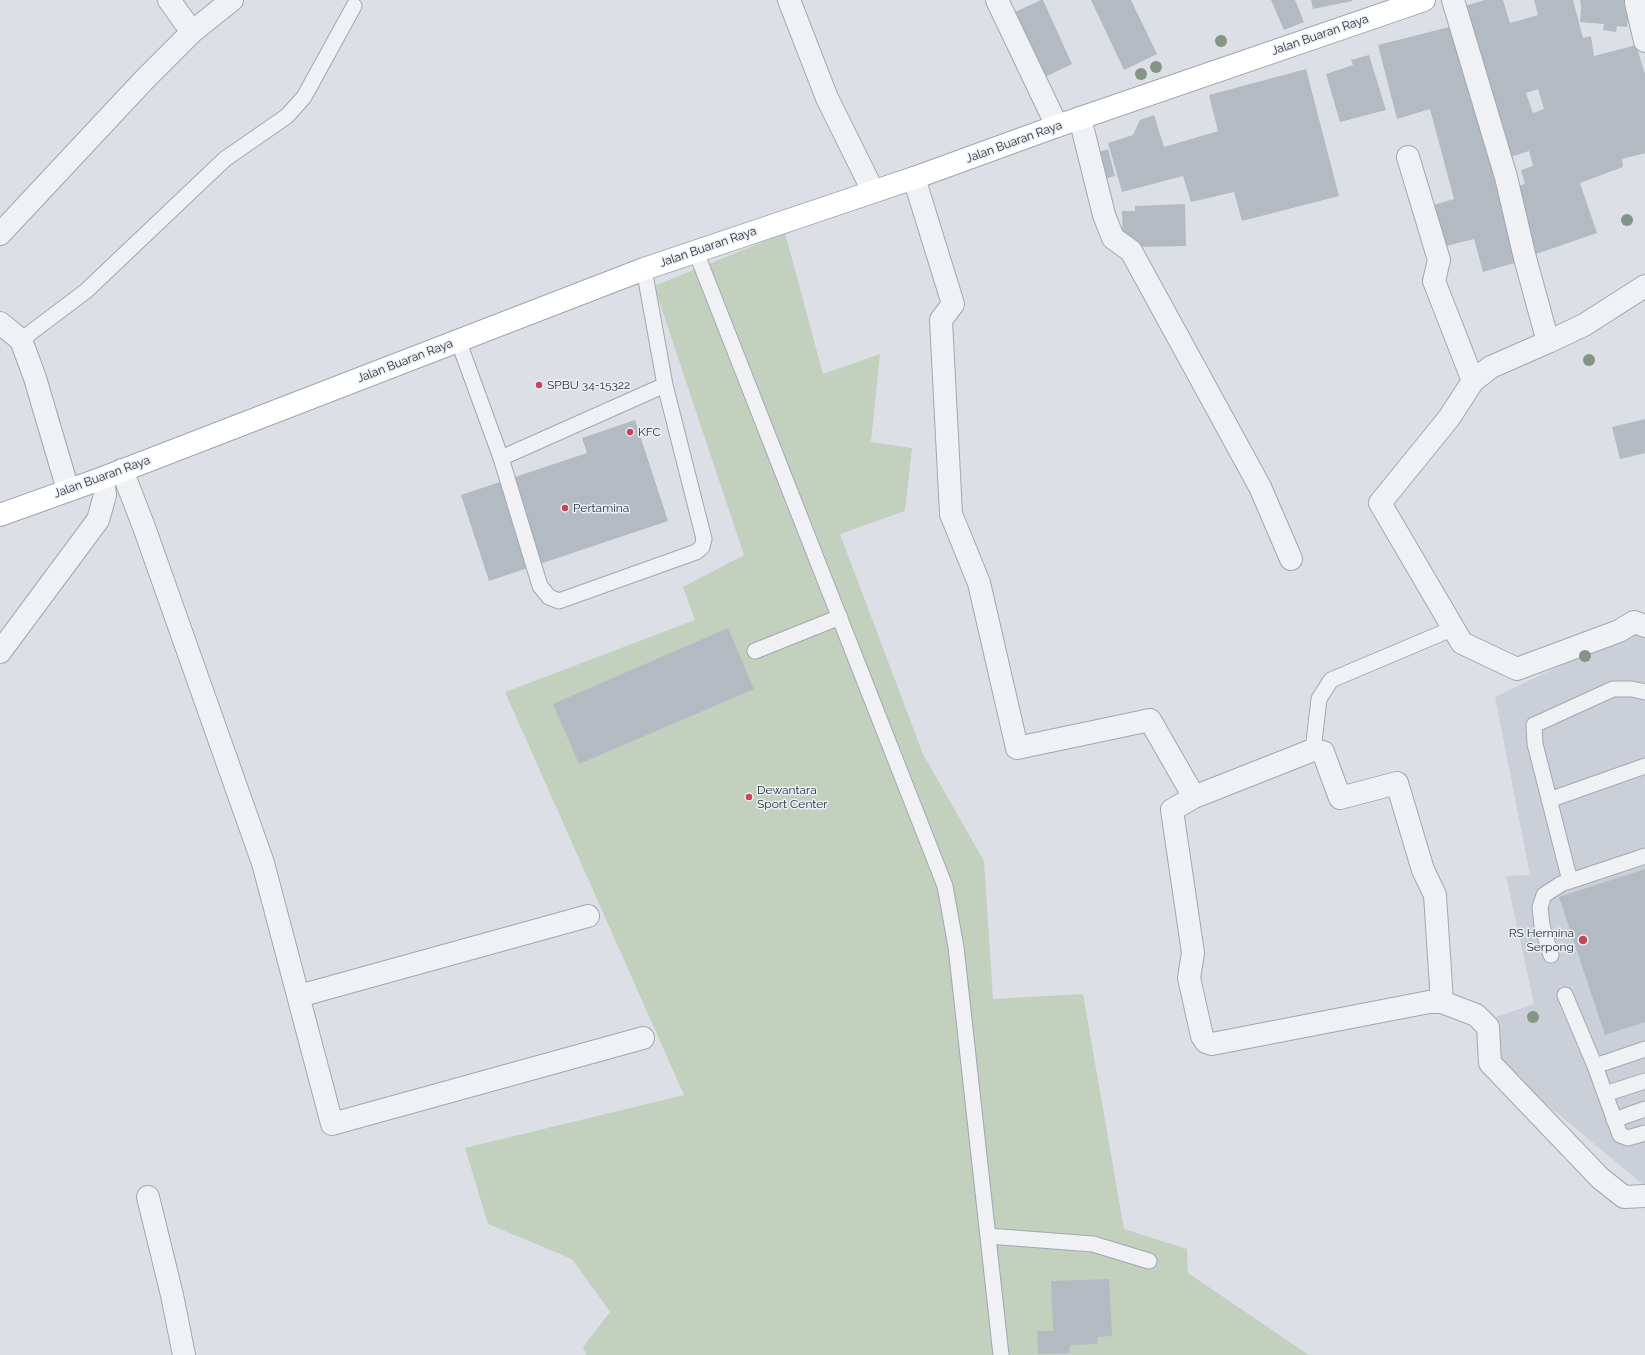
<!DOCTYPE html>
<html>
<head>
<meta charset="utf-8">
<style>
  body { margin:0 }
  canvas { display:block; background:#dce0e6 }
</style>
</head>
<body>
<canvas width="1645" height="1355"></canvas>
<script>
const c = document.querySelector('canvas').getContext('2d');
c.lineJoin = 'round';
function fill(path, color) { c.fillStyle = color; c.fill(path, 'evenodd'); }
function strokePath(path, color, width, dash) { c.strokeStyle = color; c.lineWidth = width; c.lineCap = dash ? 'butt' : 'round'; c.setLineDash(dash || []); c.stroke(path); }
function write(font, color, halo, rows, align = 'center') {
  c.font = font + ' Raleway,sans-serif'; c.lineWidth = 3; c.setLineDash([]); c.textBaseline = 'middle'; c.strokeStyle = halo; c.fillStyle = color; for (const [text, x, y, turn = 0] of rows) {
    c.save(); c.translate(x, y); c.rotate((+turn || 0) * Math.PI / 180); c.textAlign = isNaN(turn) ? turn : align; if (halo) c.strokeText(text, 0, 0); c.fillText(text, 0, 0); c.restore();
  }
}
const built = new Path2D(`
  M1645 633V1186L1494 1061 1493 1018 1534 1004 1506 876 1530 875 1495 697 1626 634Z`);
const green = new Path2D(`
  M785 233 823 374 880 354 871 442 912 448 905 511 840 534 923 754 984 861 993 999 1083 994 1124 1229 1187 1249 1188 1273 1309 1355H586L583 1347 610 1312 572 1259 488 1224 465 1148 684 1095 505 692 695 620 683 587 744 555 654 286Z`);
const building = new Path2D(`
  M1041 0H1043L1072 64 1043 78 1013 13Z
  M1091 0H1131L1157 54 1124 70Z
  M1271 0H1295L1304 22 1284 30Z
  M1311 0H1352V1L1313 9Z
  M1485 0H1503L1510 23 1538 15 1534 0H1573L1583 38 1591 36 1594 56 1636 45 1645 74V153L1622 159 1623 167 1580 183 1597 233 1533 255 1518 186 1525 184 1521 170 1533 166 1529 151 1510 157 1465 6ZM1538 89 1544 109 1533 113 1526 93Z
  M1580 0H1630L1627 27 1617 26 1616 32 1603 30 1604 24 1580 22 1581 8Z
  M1457 25 1518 262 1483 272 1474 239 1442 247 1430 206 1454 199 1430 109 1397 119 1378 45Z
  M1369 55 1386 110 1340 122 1326 74 1353 65 1351 60Z
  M1306 69 1339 196 1242 221 1234 192 1191 202 1183 176 1122 192 1108 143 1133 135 1140 120 1154 115 1164 147 1218 131 1209 95Z
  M1108 149 1115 176 1100 180 1093 154Z
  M1185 204 1186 246 1137 247 1123 243 1122 211H1135V206Z
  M1645 419V453L1620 459 1612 427Z
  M635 420 668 521 489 581 461 495 587 453 582 438Z
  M728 628 754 689 579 764 553 704Z
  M1645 869V1022L1605 1035 1559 897Z
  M1109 1279 1112 1336 1098 1337 1097 1344 1070 1345V1353L1038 1354 1037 1331H1053L1051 1281Z`);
const lane = new Path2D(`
  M696 252 945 886 956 947 1001 1355
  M21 340 86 291 225 159 287 116 304 97 354 6
  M458 340 501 458 540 586 549 597 559 601 696 552 702 547 704 539 665 385 644 269
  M501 458 665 385
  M755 651 840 617
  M1313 750 1319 699 1331 680 1454 628
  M1549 800 1645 766
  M1570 881 1535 744 1534 725 1613 689H1632L1645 692
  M1551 955 1542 926 1540 907 1544 895 1561 884 1645 856
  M1565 995 1595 1066 1620 1135 1628 1138 1645 1133
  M1595 1066 1645 1049
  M1605 1094 1645 1081
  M1614 1120 1645 1109
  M988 1236 1093 1244 1149 1261`);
const street = new Path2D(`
  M169 0 192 32
  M789 0 827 98 873 191
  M997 0 1057 126
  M1453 0 1506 177 1525 258 1548 342 1491 367 1473 381 1449 418 1380 503 1462 643 1517 669 1619 631 1634 622 1645 626
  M1636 0V3L1645 41
  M1080 118 1104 215 1113 238 1131 251 1260 487 1291 559
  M1408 157 1439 260 1434 281 1473 381
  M914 178 953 304 941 320 951 514 979 583 1017 748 1150 720 1194 797 1313 750 1323 752 1340 798 1397 783 1423 870 1435 895 1442 1002
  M0 234 144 80 192 32 232 0
  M0 323 21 340 35 378 68 490
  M1548 342 1584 325 1645 286
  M122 470 144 527 263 863 332 1124 643 1038
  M0 652 98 520 105 495 103 478
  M1194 797 1172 810 1193 953 1189 978 1202 1036 1206 1042 1212 1044 1429 1002H1442L1476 1015 1488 1027 1490 1063 1600 1178 1624 1197 1645 1196
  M299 996 588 916
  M148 1197 172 1295 184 1355`);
const primary = new Path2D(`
  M0 515 103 478 644 269 914 178 1057 126 1424 0`);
const trees = [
  [1221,41],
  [1156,67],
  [1141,74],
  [1627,220],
  [1589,360],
  [1585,656],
  [1533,1017]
];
const markers = [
  [539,385,4,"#c8445b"],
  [630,432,4,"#c8445b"],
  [565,508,4,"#c8445b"],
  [749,797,4,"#c8445b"],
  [1583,940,5,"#c8445b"]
];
const streetNames = [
  ["Jalan Buaran Raya",1320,35,-19],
  ["Jalan Buaran Raya",1014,142,-20],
  ["Jalan Buaran Raya",708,247,-19],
  ["Jalan Buaran Raya",405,361,-21],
  ["Jalan Buaran Raya",102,477,-20]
];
const poiNames = [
  ["SPBU 34-15322",547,385],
  ["KFC",638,432],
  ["Pertamina",573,508],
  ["Dewantara",757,790],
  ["Sport Center",757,804],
  ["RS Hermina",1574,933,"right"],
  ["Serpong",1574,947,"right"]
];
fill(built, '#cbd0d8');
fill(green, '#c3d0be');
fill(building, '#b4bac2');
strokePath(lane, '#a2a7b0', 17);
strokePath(street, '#a2a7b0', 24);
strokePath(primary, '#9ca5b1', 24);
strokePath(lane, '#eff1f5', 15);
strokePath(street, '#eff1f5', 22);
strokePath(primary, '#fff', 22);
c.fillStyle = '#849585';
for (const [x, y] of trees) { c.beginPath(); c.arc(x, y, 6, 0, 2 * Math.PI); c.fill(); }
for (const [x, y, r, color] of markers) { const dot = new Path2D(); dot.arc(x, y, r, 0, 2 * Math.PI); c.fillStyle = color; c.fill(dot); strokePath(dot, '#eceff4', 1.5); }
write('12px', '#272f3c', '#eceff4', streetNames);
write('12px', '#272f3c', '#eceff4', poiNames, 'left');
</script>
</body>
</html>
